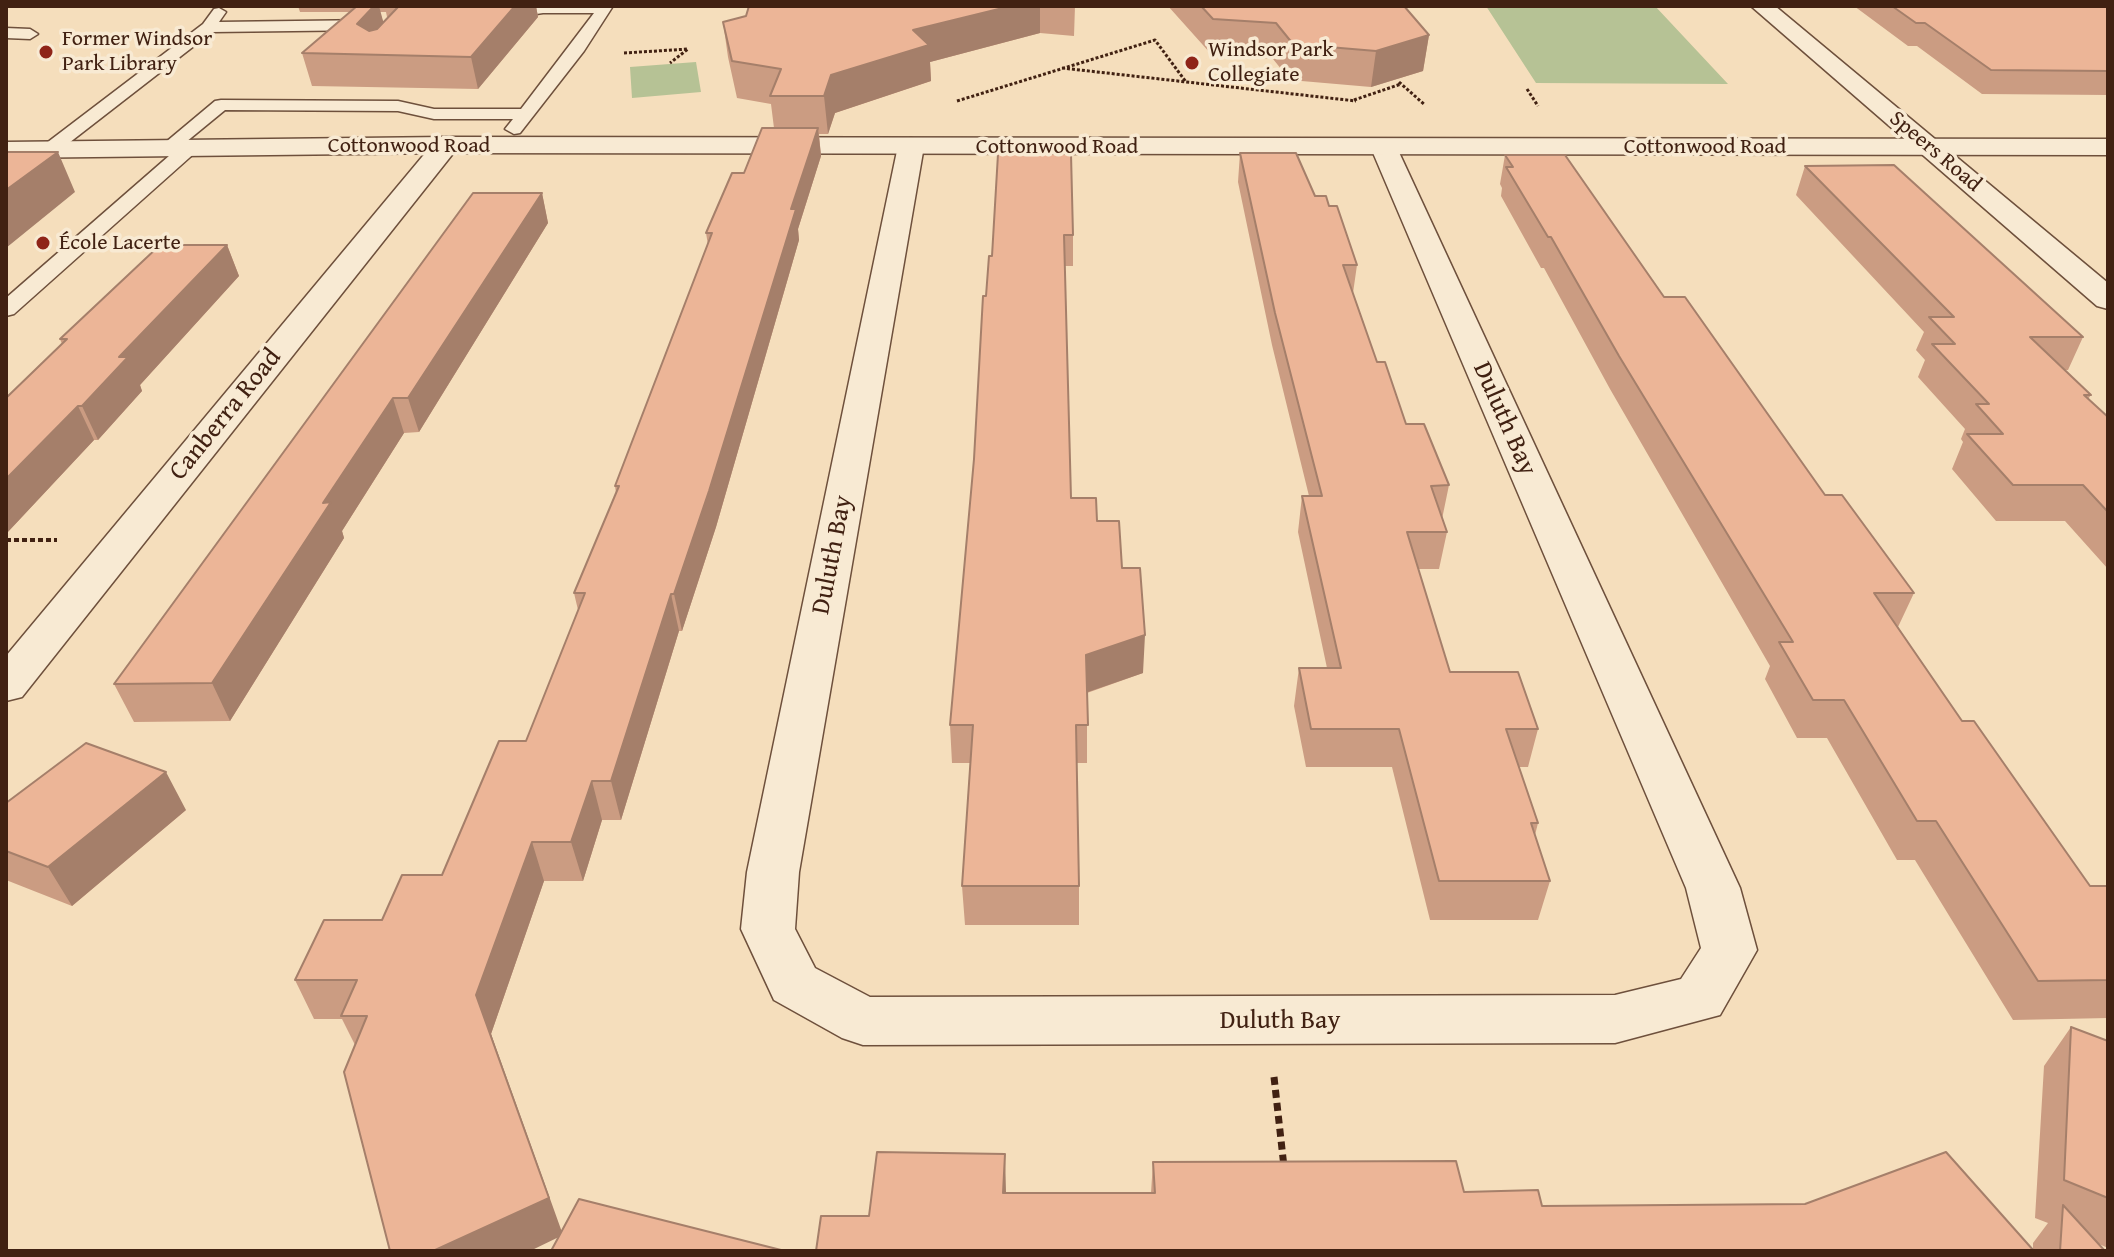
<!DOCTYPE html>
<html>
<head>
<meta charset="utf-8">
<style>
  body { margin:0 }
  #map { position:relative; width:2114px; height:1257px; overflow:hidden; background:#f5debc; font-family:"Gentium Book Plus",serif }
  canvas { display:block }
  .frame { position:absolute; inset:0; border:8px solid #412112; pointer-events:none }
</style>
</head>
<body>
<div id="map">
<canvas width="2114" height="1257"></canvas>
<div class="frame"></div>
</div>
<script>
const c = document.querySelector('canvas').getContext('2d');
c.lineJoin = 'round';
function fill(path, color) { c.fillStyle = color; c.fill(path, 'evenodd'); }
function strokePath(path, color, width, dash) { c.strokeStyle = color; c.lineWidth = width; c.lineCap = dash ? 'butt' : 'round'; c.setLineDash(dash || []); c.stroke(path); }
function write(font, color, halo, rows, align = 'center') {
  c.font = font + ' "Gentium Book Plus",serif'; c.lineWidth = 7; c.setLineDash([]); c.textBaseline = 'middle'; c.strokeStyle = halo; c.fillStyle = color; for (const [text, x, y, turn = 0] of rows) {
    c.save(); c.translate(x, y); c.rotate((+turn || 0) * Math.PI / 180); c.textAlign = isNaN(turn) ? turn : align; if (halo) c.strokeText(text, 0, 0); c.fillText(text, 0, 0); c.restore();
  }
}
const green = new Path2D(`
  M1486 6H1655L1728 84 1536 83Z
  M696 62 701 92 632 98 630 67Z`);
const pathFar2 = new Path2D(`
  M624 53 688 49 670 63
  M1062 68 1356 101
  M1399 82 1425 105
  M1527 89 1538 106
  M1354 100 1401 84
  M957 101 1155 40 1186 82`);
const pathFar1 = new Path2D(`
  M6 540H57`);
const path = new Path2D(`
  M1274 1077 1284 1167`);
const service = new Path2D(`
  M533 6H613L584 51 520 133 514 134 505 129 513 119H434L398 111 225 110 186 142H198L201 146 198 150 14 314 6 316V298L177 149 169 152 160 147 215 101 221 100 398 101 434 109H521L594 13H543L497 20 490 16 497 12Z
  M219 8 226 12 219 22 374 20 382 25 374 30 212 32 56 153H44L41 149 44 145 203 24 214 9Z
  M6 28 30 29 38 34 30 39 6 38Z`);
const minor = new Path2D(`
  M1751 6H1775L2108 283V309L2097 306Z
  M446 137 455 139 459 145 455 151 22 697 6 701V656L437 139Z
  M911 138 920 140 924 146 799 872 795 929 815 968 870 997 1615 995 1681 979 1701 948 1686 888 1371 148 1375 142H1393L1397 148 1740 888 1757 950 1720 1015 1615 1043 863 1045 842 1038 774 1000 741 929 747 872 898 146 902 140Z`);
const tertiary = new Path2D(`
  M446 137 2108 139V155L446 153 6 158V142Z`);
const wall = new Path2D(`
  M298 6H536L538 17 478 89 312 86 302 53 350 12H300ZM380 12H386L387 17H388L383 22Z
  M749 6H1075L1074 36 1040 33 930 62 931 81 835 113 828 134H819L821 156 798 229 799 240 716 527 682 631H679L621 820H602L583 881H544L491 1034 557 1238 355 1045 342 1019H314L295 980 382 920 442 875 526 741 578 610 574 593 616 493 615 486 708 245 706 233 774 128 771 104 737 98 728 57 723 22 746 16Z
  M1168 6H1404L1429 35 1423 71 1371 87 1290 80 1273 59 1211 54Z
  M1854 6H2108V95L1982 94 1917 46H1908Z
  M1240 153 1315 196 1329 206 1357 265 1353 293 1377 362 1406 424 1449 485 1442 519 1447 532 1439 569H1418L1450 672 1538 729 1528 767H1519L1538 823 1535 835 1550 881 1538 920H1430L1392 767H1306L1294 706 1299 668H1327L1298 532 1302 496H1309L1272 345 1238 182Z
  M998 154 1073 235V266H1065L1071 498 1097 521 1122 568 1143 673 1087 693V763H1077L1079 886V925H965L962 886 970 763H952L950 725 974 459 986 296 992 256Z
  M1505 155 1664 297 1825 495 1914 593 1898 627 1962 721 2090 886H2108V1018L2013 1020 1915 860H1897L1827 738H1797L1765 679 1770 666 1610 389 1544 268H1541L1501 196 1502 188 1500 184Z
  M1805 166 2083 337 2068 370H2065L2091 395 2088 399 2108 417V569L2065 521H1996L1952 469 1963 442 1961 439 1965 429 1918 377 1925 360 1916 350 1924 332 1796 195Z
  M542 193 548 223 419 432 404 433 342 531 344 538 230 721 134 722 114 684Z
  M227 245 239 276 140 385 142 391 98 440H94L6 534 62 344 60 339Z
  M6 803 186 810 72 906 6 880Z
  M2071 1027 2108 1041V1248L2099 1244 2105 1251H816L869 1216 1006 1193H1151L1153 1162 1464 1192 1542 1206 2033 1250V1243L2048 1223 2035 1218 2044 1066Z`);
const shadedWall = new Path2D(`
  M374 6H379L386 32 366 55 357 24Z
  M441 6H536L538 17 478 89 471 57Z
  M1011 6H1040V33L930 62 931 81 835 113 828 134 824 96 831 75 913 30Z
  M1429 35 1423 71 1371 87 1376 51Z
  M818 128 821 156 798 229 799 240 716 527 682 631 674 594 791 209Z
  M58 152 75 192 6 248V190Z
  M542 193 548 223 419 432 408 398Z
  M227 245 239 276 140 385 142 391 98 440 82 406 119 357Z
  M393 398 404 433 342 531 344 538 230 721 212 683 323 503Z
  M78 406 94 440 6 534V479Z
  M671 594 679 631 621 820 611 781Z
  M1145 635 1143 673 1085 693 1086 655Z
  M166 772 186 810 72 906 48 867Z
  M592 781 602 820 583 881 571 842Z
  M532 842 544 881 491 1034 563 1235 530 1251H433L476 995Z
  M1005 1154 1006 1192 1005 1231 1003 1193Z`);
const building = new Path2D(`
  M357 6H374L357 24 369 31 377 29 399 6H515L471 57 302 53Z
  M749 6H1011L913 30 929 45 831 75 824 96H770L781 69 732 61 723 22 746 16Z
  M1201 6H1404L1429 35 1376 51 1293 44 1276 23 1213 19Z
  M1892 6H2108V71L1991 70 1925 23H1916Z
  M762 128H818L791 209H796L709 491 674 594H671L611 781H592L571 842H532L476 995 549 1198 433 1251H390L344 1072 367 1016H341L357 980H295L324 920H382L402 875H442L499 741H526L585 593H574L619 486H615L712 233H706L732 173H744Z
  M6 152H58L6 190Z
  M1240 153H1296L1315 196H1326L1329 206H1337L1357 265H1343L1377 362H1385L1406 424H1424L1449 485 1431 486 1447 532H1407L1450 672H1518L1538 729H1506L1538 823H1531L1550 881H1439L1399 729H1311L1299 668H1341L1302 496H1322L1275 313Z
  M998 154H1071L1073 235H1064L1071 498H1096L1097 521H1119L1122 568H1140L1145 635 1086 655 1088 725H1076L1079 886H962L973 725H950L974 459 983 296H986L989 256H992Z
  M1505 155H1565L1664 297H1685L1825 495H1842L1914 593H1874L1962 721H1974L2090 886H2108V980L2038 981 1936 821H1917L1844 700H1813L1779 642H1793L1619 356 1551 237H1548L1506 167H1513Z
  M1894 165 2083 337H2030L2091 395H2084L2108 417V512L2083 485H2013L1967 434H2003L1976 404H1989L1932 344H1955L1929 317H1954L1805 166Z
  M473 193H542L408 398H393L323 503 331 502 212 683 114 684Z
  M160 245H227L119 357H128L82 406H78L6 479V398L67 339H60Z
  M86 743 166 772 48 867 6 851V803Z
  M2071 1027 2108 1041V1198L2064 1180Z
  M877 1152 1005 1154 1003 1193H1155L1153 1162 1456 1161 1464 1192 1538 1190 1542 1206 1805 1204 1946 1152 2034 1251H816L821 1216H869Z
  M579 1199 785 1251H551Z
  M2063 1205 2105 1251H2060Z`);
const markers = [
  [46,52,8,"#8f2418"],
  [1192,63,8,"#8f2418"],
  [43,243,8,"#8f2418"]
];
const farPoinames = [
  ["Former Windsor",62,39],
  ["Park Library",62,64],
  ["Windsor Park",1208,50],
  ["Collegiate",1208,75],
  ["École Lacerte",59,243]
];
const farStreetnames = [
  ["Cottonwood Road",409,146],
  ["Cottonwood Road",1057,147],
  ["Cottonwood Road",1705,147],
  ["Speers Road",1935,152,40]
];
const streetNames = [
  ["Canberra Road",226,415,-51],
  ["Duluth Bay",1504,419,66],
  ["Duluth Bay",833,555,-79],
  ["Duluth Bay",1280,1021]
];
fill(green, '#b6c295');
strokePath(service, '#6e503c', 3);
strokePath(minor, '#6e503c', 3);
strokePath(tertiary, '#6e503c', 3);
strokePath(pathFar2, '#412112', 3, [3, 2]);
strokePath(pathFar1, '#412112', 4, [5, 3]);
strokePath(path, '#412112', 7, [8, 5]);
fill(service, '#f8ead3');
fill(minor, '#f8ead3');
fill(tertiary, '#f8ead3');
fill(wall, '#cb9c82');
fill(shadedWall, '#a57f6a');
fill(building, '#ecb597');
strokePath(building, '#a57f6a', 2);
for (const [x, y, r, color] of markers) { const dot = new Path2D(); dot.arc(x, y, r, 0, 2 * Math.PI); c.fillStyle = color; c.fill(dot); strokePath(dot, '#f8ead3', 3); }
write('22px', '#412112', '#f8ead3', farPoinames, 'left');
write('22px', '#412112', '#f8ead3', farStreetnames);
write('26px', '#412112', '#f8ead3', streetNames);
</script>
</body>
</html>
